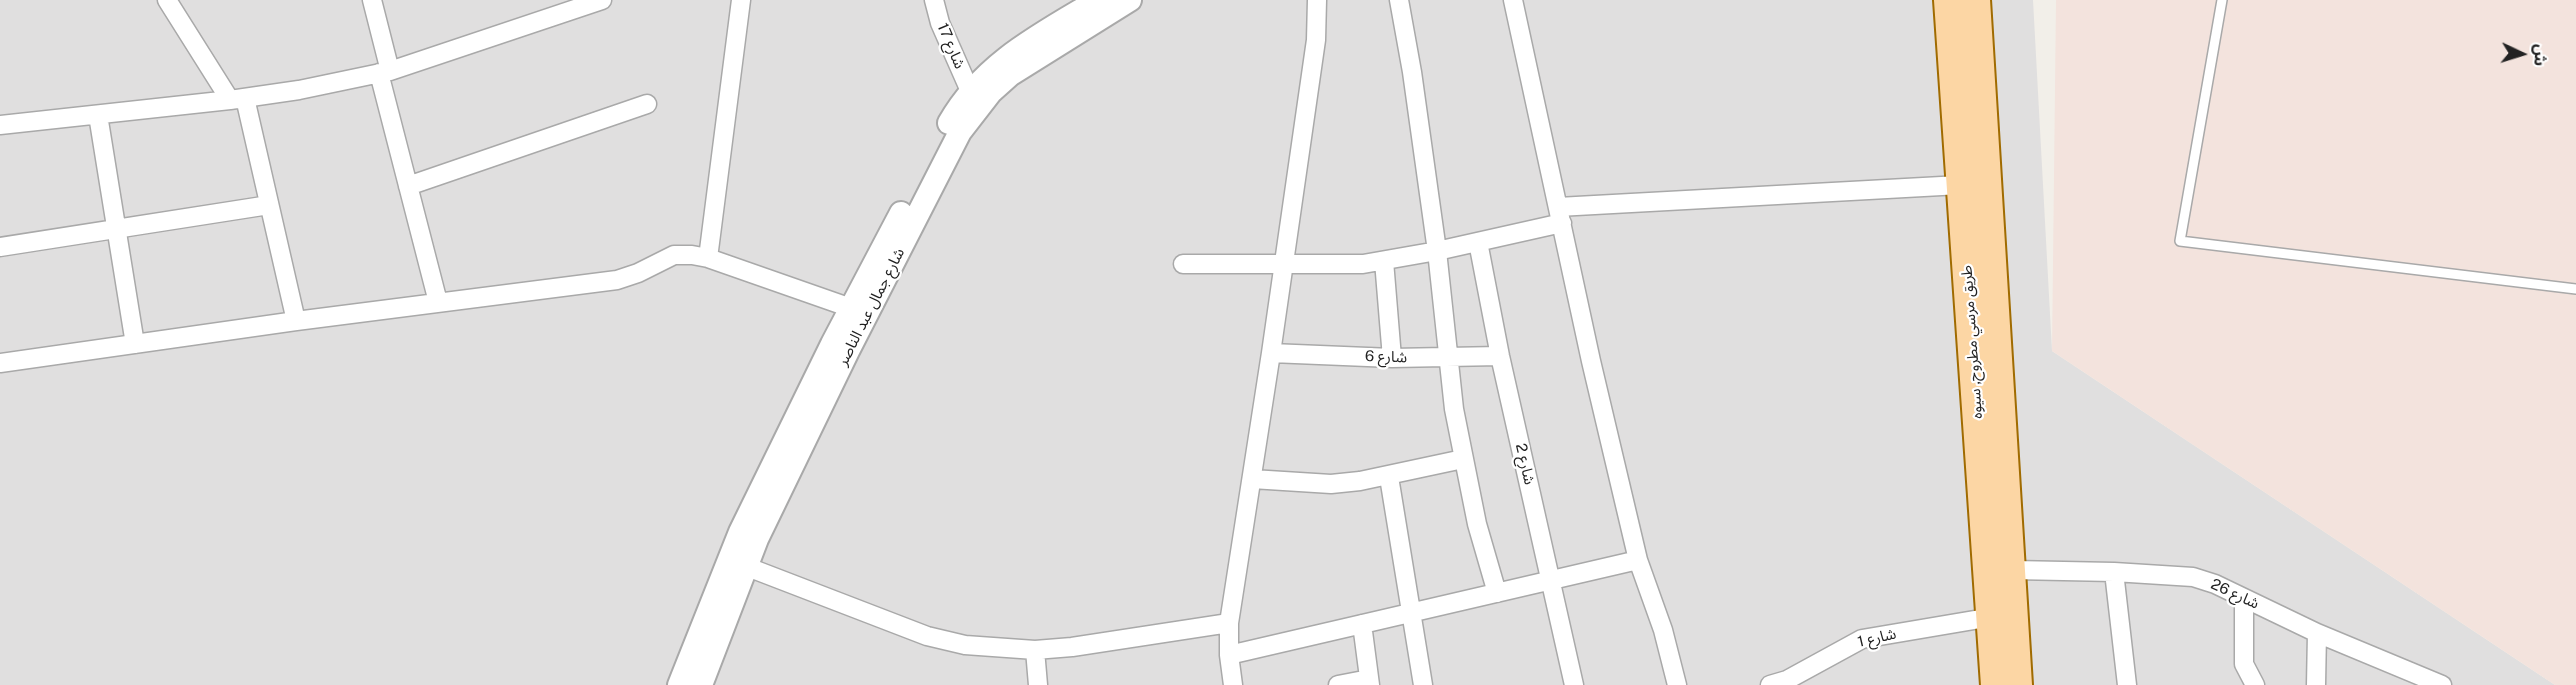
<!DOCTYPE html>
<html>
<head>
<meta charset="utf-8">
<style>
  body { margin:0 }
  #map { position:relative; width:2576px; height:685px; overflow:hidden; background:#f2efe9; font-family:"Public Sans","Noto Sans Arabic",sans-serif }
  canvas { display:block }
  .north { position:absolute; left:2492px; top:24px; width:60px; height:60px; -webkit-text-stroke:4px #fff; paint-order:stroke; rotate:94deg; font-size:16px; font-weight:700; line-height:24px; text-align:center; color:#222 }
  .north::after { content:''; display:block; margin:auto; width:21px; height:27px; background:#222; clip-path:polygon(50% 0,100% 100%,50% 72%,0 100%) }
</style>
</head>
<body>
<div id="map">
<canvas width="2576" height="685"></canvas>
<div class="north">ش</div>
</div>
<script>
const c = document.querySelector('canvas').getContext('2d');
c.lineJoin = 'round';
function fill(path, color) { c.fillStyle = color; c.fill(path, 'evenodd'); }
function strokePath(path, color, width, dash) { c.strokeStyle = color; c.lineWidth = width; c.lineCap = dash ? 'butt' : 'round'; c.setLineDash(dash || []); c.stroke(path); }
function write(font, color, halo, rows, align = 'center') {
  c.font = font + ' "Public Sans","Noto Sans Arabic",sans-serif'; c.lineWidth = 4.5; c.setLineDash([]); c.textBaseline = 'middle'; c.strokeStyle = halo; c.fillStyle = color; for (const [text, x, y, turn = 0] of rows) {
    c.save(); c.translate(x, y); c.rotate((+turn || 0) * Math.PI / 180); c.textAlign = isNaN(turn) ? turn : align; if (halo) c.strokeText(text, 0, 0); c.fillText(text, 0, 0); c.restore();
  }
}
const residential = new Path2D(`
  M0 0H2033L2052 351 2555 685H0Z`);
const military = new Path2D(`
  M2056 0H2576V685H2555L2052 351Z`);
const service = new Path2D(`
  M2222 0 2180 241 2576 289`);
const minor = new Path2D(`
  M167 0 230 100
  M372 0 390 71
  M934 0 940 23 970 91
  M1399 0 1412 72 1437 251 1454 409 1477 524 1497 593
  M1513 0 1591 361 1638 560 1663 630 1677 685
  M379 73 438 302
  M245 98 296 321
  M98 115 135 344
  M0 125 230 100 299 90 390 71 602 0
  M408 186 647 104
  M1558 207 1960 185
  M1478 242 1500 356 1574 685
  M0 247 269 205
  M708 258 741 0
  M1384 261 1392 358
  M1183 264H1363L1437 251 1562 223
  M1271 353 1392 358 1500 356
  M0 363 296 321 617 280 638 273 674 255H692L708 258 851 308
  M1389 477 1423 685
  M1252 479 1331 484 1360 481 1463 459
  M745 566 927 636 965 645 1035 650 1072 647 1229 623
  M2013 570 2114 572 2193 577 2215 584 2317 633 2442 685
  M2114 572 2127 685
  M2244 598V664L2255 685
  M1362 624 1370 685
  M1035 650 1038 685
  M1229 655 1638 560
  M1233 685 1229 655V623L1271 353 1316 40 1317 0
  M1338 685 1369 679
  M1770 685 1787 680 1862 639 1992 617
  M2316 685 2317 633`);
const tertiary = new Path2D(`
  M949 123C983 63 1041 34 1098 0
  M679 685 740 532 832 344 901 213
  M701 685 757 539 848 351 960 132 991 92 1010 75 1130 0`);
const primary = new Path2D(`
  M1948 0 1995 685
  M1976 0 2018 685`);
const streetNames = [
  ["شارع 17",951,46,67],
  ["شارع جمال عبد الناصر",871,307,-63],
  ["طريق مرسي مطروح, سيوه",1972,342,-94],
  ["شارع 6",1386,357,2],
  ["شارع 2",1525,464,77],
  ["شارع 26",2235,594,25],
  ["شارع 1",1877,638,-13]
];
fill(residential, '#e0dfdf');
fill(military, '#f3e3dd');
strokePath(service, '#a9a9a9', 12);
strokePath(minor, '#a9a9a9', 21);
strokePath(tertiary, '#a9a9a9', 26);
strokePath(primary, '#a06b00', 32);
strokePath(service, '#fff', 9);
strokePath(minor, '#fff', 18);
strokePath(tertiary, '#fff', 22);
strokePath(primary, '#fcd6a4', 28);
write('15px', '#222', '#fff', streetNames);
</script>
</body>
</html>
